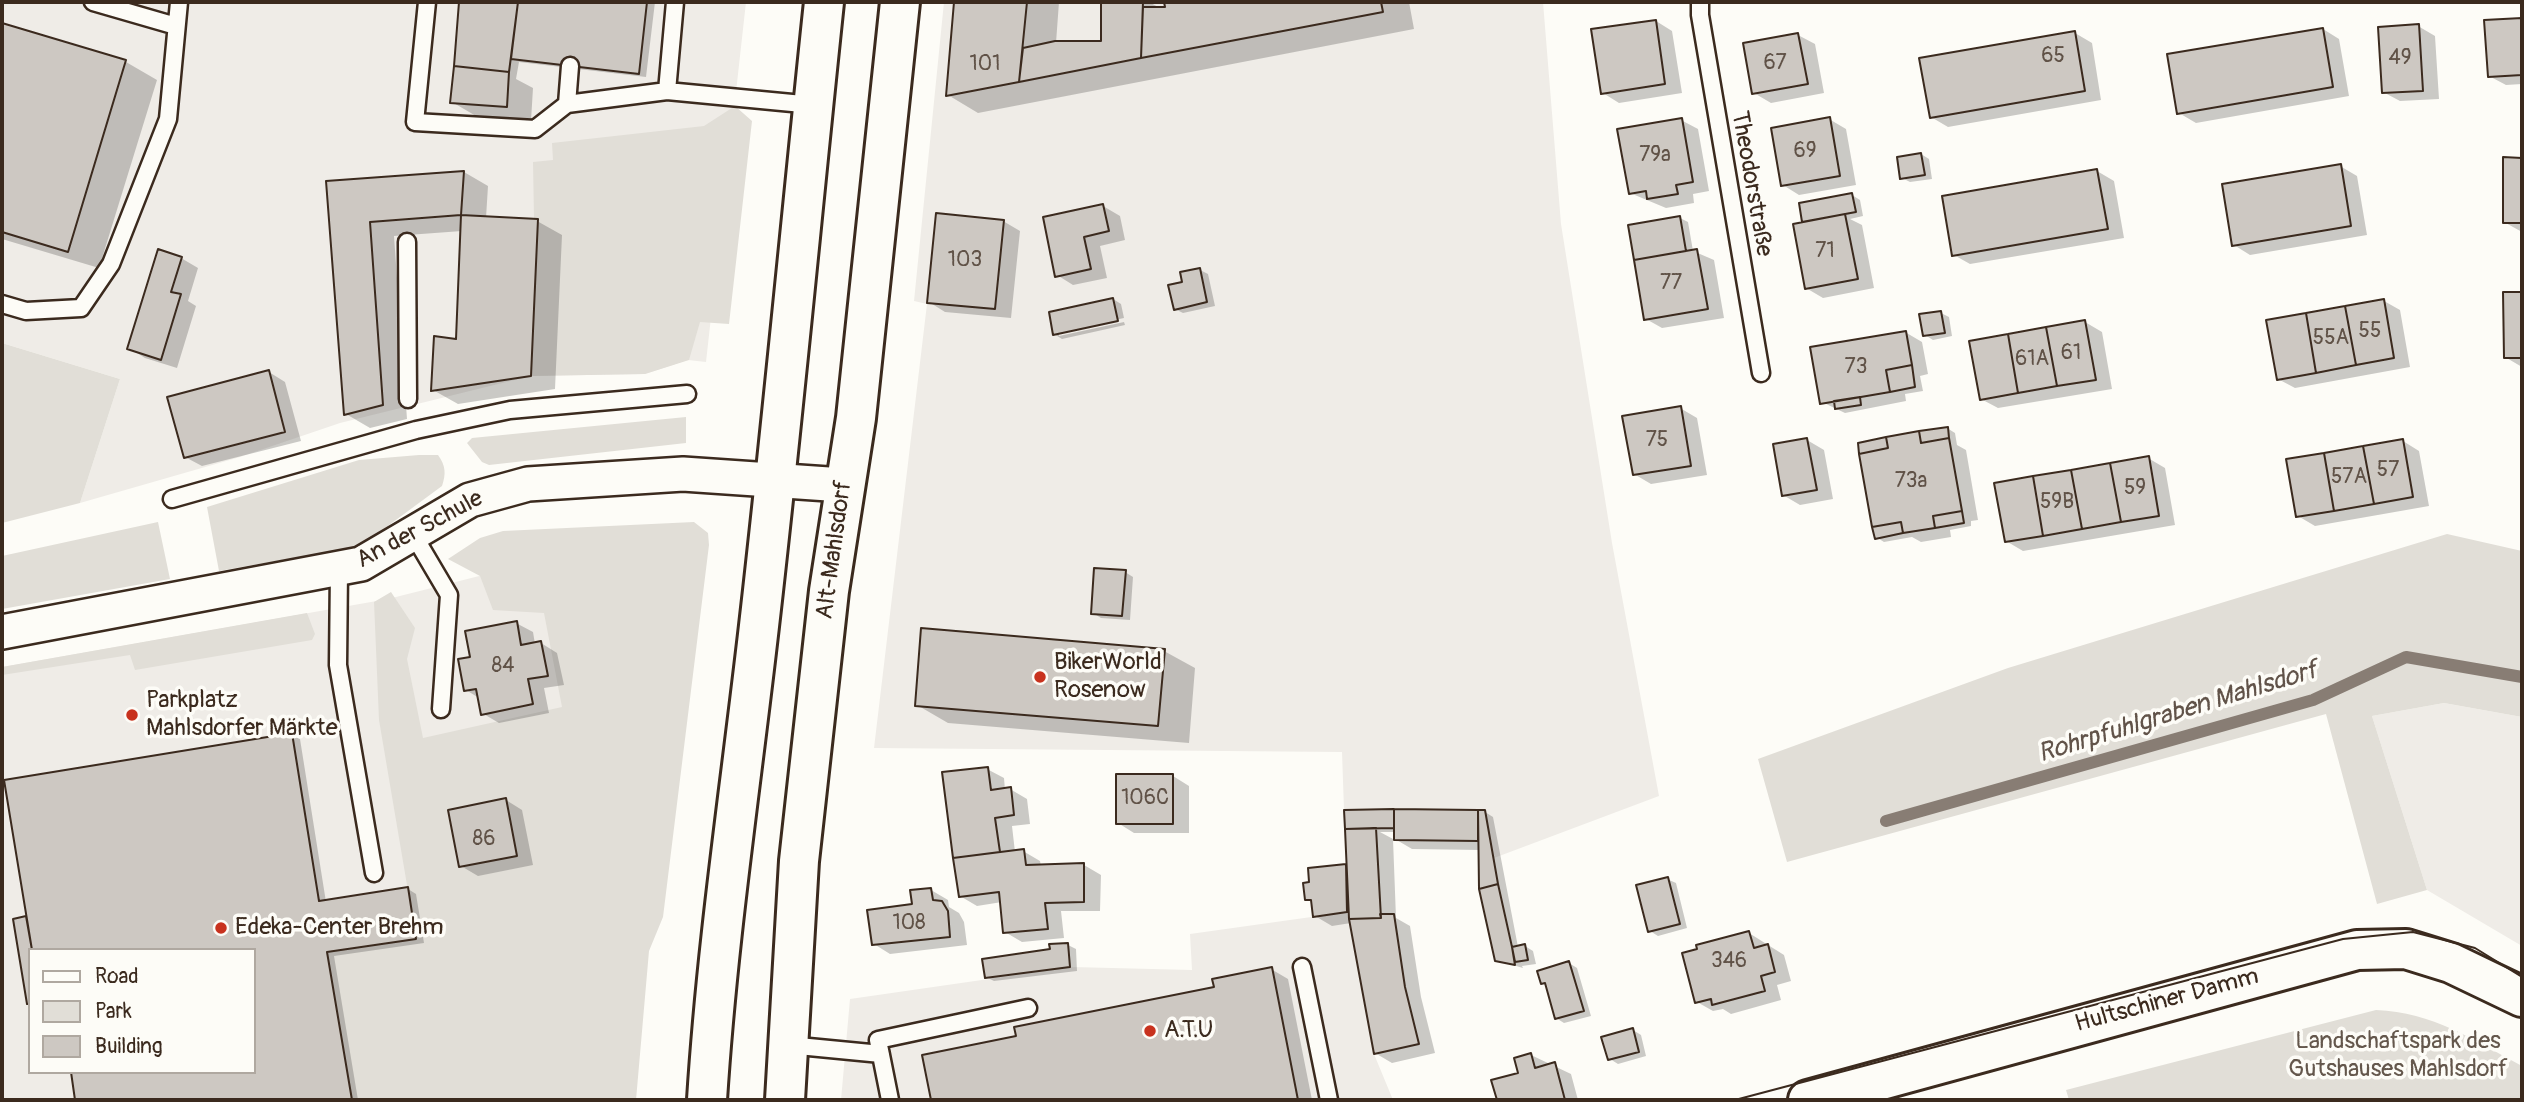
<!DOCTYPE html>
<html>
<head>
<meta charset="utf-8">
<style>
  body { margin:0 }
  #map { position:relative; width:2524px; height:1102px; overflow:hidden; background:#fdfcf7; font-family:Pangolin,sans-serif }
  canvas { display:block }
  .frame { position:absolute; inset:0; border:4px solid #3b2a1e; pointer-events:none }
  .legend { position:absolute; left:28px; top:948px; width:228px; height:126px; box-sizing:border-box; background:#fdfcf7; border:2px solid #afa8a0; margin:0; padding:9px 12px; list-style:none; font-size:21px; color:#3b2a1e }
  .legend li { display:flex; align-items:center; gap:14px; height:35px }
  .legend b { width:35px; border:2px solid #afa8a0 }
</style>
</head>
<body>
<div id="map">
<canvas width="2524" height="1102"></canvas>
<div class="frame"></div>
<ul class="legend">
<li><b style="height:9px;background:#fdfcf7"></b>Road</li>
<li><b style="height:19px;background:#e1ded7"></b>Park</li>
<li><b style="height:19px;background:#cdc8c2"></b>Building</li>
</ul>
</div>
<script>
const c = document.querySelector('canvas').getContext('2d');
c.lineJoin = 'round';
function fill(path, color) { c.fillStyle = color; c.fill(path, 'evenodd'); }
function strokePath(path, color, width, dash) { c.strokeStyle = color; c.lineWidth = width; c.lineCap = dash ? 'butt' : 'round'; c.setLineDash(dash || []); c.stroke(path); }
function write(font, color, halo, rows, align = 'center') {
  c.font = font + ' Pangolin,sans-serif'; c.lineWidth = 7; c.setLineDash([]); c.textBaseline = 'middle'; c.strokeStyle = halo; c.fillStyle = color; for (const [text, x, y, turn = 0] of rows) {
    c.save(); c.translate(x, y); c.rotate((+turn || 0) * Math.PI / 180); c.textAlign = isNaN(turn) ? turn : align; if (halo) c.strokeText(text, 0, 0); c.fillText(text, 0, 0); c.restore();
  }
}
const built = new Path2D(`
  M2 2H746L706 362 688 360 645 374 531 376 340 423 240 457 80 503 120 379 2 343Z
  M944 2H1543L1561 224 1612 543 1659 796 1494 858 1485 810H1344L1342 752 874 748 927 304 914 301Z
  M609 560 634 952 335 1006 351 1100H2V667L388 599 507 569ZM30 950H254V1072H30Z
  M2444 703 2522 717V946L2427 890 2372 716Z
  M1347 912 1374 1054 1393 1100H841L850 999 1072 967 1192 970 1190 934Z`);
const green = new Path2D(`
  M735 106 752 121 729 324 700 322 689 360 645 374 531 376 538 219 534 218 533 162 553 160 552 143 704 126Z
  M2 343 120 379 80 503 2 523Z
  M686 417V443L489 465 482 462 467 443 472 438Z
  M419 455H438C446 466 446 474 442 486L366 542 350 548 219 571 207 507 359 460Z
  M158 522 170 579 2 609V556Z
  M694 522 708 533 709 545 663 917 649 951 636 1100H351L327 952 416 938 379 720 374 602 391 592 415 628 407 659 423 738 562 707 544 613 493 610 480 576 448 559 480 538 503 531Z
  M2447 534 2522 551V717L2444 703 2372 716 2427 890 2377 904 2326 714 1787 862 1758 759 2008 668Z
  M307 613 315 634 312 640 135 670 130 655 2 675V667Z
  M2376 1010C2433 1012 2473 1040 2522 1066V1100H2069L2066 1090Z`);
const shadow = new Path2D(`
  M461 2H655L646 77 519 62 516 79 533 88 531 121 476 116 452 102Z
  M956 2H1059L1056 43H1102L1103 2H1149L1160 8H1167L1166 2H1409L1414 29 978 113 948 95Z
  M2522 20V84L2506 85 2489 76 2486 22Z
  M1656 21 1672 31 1682 93 1619 103 1603 93Z
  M2 25 126 62 157 80 99 268 2 239Z
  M2418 26 2435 36 2439 99 2400 101 2383 92Z
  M2323 29 2339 39 2349 96 2196 123 2179 113Z
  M2075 33 2092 43 2101 100 1948 127 1931 117Z
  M1798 35 1815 44 1824 93 1771 103 1754 93Z
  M1829 119 1846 129 1856 185 1799 195 1783 185Z
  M1681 120 1698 129 1709 191 1693 194 1694 203 1666 208 1630 193Z
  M1921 154 1929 159 1932 179 1910 182 1902 178Z
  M2505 159 2522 160V232L2504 222Z
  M2340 166 2357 176 2367 235 2250 255 2234 245Z
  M2097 171 2114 181 2124 238 1970 264 1954 255Z
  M464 172 488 186 486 218 537 221 562 235 555 389 458 404 433 390 457 341 462 231 394 236 407 419 370 428 346 414 328 182Z
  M1852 195 1860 200 1863 216 1850 219 1862 225 1874 288 1823 298 1806 288 1801 204Z
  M1103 206 1120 216 1125 240 1100 246 1107 278 1073 285 1057 275Z
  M1680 218 1688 222 1693 251 1714 260 1724 318 1662 328 1646 319Z
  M1003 221 1020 231 1011 318 945 312 929 302Z
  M181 258 198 268 188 301 196 306 177 368 145 358 129 348Z
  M1200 270 1208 274 1215 306 1183 313 1175 309 1184 283Z
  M2505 294H2522V367L2505 357Z
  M1113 299 1121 304 1124 318 1059 332V336L1124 322 1125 325 1062 339 1054 334Z
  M2384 301 2400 310 2410 367 2295 388 2278 379Z
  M1941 313 1949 317 1952 336 1933 340 1925 335Z
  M2085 322 2102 332 2112 389 1998 408 1981 399Z
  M1905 332 1922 342 1928 374 1920 376 1923 391 1905 394 1906 401 1845 413 1822 402Z
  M269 372 285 382 301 441 202 466 185 457Z
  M1680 408 1697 418 1707 475 1651 484 1634 474Z
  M1947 428 1955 433 1957 445 1966 450 1978 520 1971 521V526L1950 530 1951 537 1921 542 1912 537 1884 542 1876 537Z
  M1807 440 1824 450 1833 499 1800 505 1783 495Z
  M2403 441 2419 451 2429 506 2315 526 2298 516Z
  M2148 458 2165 468 2175 525 2023 551 2006 541Z
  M1125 572 1133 577 1130 620 1101 618 1093 613Z
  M516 623 533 632 535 644 541 643 557 653 564 685 544 688 549 713 499 723 482 713 479 698 466 690 472 658Z
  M1164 651 1195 668 1189 743 948 723 917 705Z
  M292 734 300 739 326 902 408 889 416 894 424 943 334 956 358 1100H77L72 1072H254V950H30L15 920 28 918Z
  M987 769 1004 778 1005 790 1010 789 1027 799 1030 824 1012 826 1015 852 1023 851 1040 861 1041 866 1084 865 1101 875 1100 911H1061L1064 938 1022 942 1005 932 1002 902 977 906 960 896 944 774Z
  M1173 776 1189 786V833H1134L1118 823Z
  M506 800 522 810 533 865 478 876 461 866Z
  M1394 811 1485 812 1493 817 1518 947 1525 946 1533 951 1536 964 1522 966 1523 968 1496 960 1480 850 1412 849 1395 839 1396 832H1380L1393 839 1396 918 1410 926 1421 997 1435 1053 1392 1063 1375 1053 1351 923 1332 926 1315 916 1313 903 1307 899 1311 883 1310 869 1348 865 1347 831Z
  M1667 879 1676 883 1687 928 1658 936 1650 931Z
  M931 890 948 900 949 907 959 913 964 922 967 945 890 954 874 944Z
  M1749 933 1784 955 1791 981 1777 985 1781 1000 1731 1014 1723 1009 1713 1011 1697 1002Z
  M1068 945 1076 949 1077 971 994 981 986 977Z
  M1569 963 1577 968 1591 1016 1564 1023 1556 1018 1547 986 1542 983Z
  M1271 969 1288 979 1312 1100H932L924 1056 1018 1037 1216 988Z
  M1633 1030 1641 1035 1646 1056 1618 1064 1610 1059Z
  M1531 1055 1571 1074 1578 1100H1499L1493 1081 1520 1074Z`);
const stream = new Path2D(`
  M1886 821 2313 700 2406 657 2522 677`);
const building = new Path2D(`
  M459 2H518L509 72 454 66Z
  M518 2H647L639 74 511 59Z
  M954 2H1027L1019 82 946 96Z
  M1101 2H1143L1141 58 1019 82 1023 48 1055 41H1101Z
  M1164 2H1381L1383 12 1141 58 1143 7H1165Z
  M2522 18V75L2488 77 2484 20Z
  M1656 20 1665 84 1601 94 1591 29Z
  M2 23 126 60 68 252 2 232Z
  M2419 24 2423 91 2382 93 2378 27Z
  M2323 28 2333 87 2177 114 2167 54Z
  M2075 31 2085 91 1930 118 1919 58Z
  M1798 33 1808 84 1752 94 1743 43Z
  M454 66 509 72 507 107 450 103Z
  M1830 117 1840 176 1781 186 1771 128Z
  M1682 118 1693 182 1676 185 1678 194 1647 199 1646 191 1629 194 1617 129Z
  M1921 153 1925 175 1900 179 1897 157Z
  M2503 157 2522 158V223H2503Z
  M2341 164 2351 226 2232 246 2222 184Z
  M2097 169 2108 229 1952 256 1942 196Z
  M464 171 461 215 370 222 383 405 344 415 326 181Z
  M1852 193 1856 212 1802 222 1799 203Z
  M1103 204 1109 231 1084 237 1091 269 1055 277 1043 217Z
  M936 213 1004 220 995 309 927 303Z
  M1845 214 1858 279 1805 289 1793 224Z
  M461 215 538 219 531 376 431 391 434 336 456 339Z
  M1680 216 1686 251 1634 260 1628 225Z
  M158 249 182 257 171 292 181 294 161 360 127 349Z
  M1697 249 1708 309 1644 320 1634 260Z
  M1200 268 1207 302 1174 310 1168 285 1182 282 1180 272Z
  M2503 292H2522V358H2504Z
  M1113 298 1118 321 1053 335 1049 312Z
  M2384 299 2394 358 2356 365 2345 306Z
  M2345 306 2356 365 2316 373 2306 313Z
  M1941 311 1945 333 1923 336 1919 314Z
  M2306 313 2316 373 2277 380 2266 320Z
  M2085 320 2096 380 2057 386 2046 327Z
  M2046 327 2057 386 2018 393 2008 334Z
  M1906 331 1912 365 1886 370 1890 392 1820 404 1810 347Z
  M2008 334 2018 393 1980 400 1969 341Z
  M1912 365 1915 387 1890 392 1886 370Z
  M269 370 285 432 184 458 167 397Z
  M1860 397 1861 405 1835 409 1834 401Z
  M1681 406 1691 466 1633 475 1622 416Z
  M1948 427 1949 438 1921 443 1919 431Z
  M1919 431 1921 443 1949 438 1962 511 1933 516 1935 528 1903 533 1901 522 1872 527 1859 454 1888 448 1886 437Z
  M1886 437 1888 448 1859 454 1858 443Z
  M1807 438 1817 490 1782 496 1773 444Z
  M2403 439 2413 497 2374 504 2363 446Z
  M2363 446 2374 504 2334 511 2324 453Z
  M2324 453 2334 511 2296 517 2286 459Z
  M2149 456 2159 516 2121 522 2110 463Z
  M2110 463 2121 522 2082 529 2071 470Z
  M2071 470 2082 529 2043 536 2033 476Z
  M2033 476 2043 536 2005 542 1994 483Z
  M1962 511 1964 523 1935 528 1933 516Z
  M1901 522 1903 533 1875 539 1872 527Z
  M1094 568 1126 570 1122 616 1091 614Z
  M517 621 521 645 541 641 548 676 528 679 533 704 481 715 476 689 464 691 458 659 470 657 465 631Z
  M921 628 1165 649 1158 726 915 706Z
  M292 733 319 901 408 887 416 939 327 952 352 1100H75L71 1072H254V950H32L4 780Z
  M988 767 991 790 1011 787 1014 815 995 818 1000 852 953 858 942 772Z
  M1116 774H1173V824H1116Z
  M506 798 517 856 459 867 448 810Z
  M1394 809 1478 810V841L1394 840Z
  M1394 809V828L1345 829 1344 810Z
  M1478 810H1485L1498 884 1479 889Z
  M1376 828 1381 918 1349 919 1345 829Z
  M1024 849 1026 865 1084 863V902L1045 903 1048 929 1003 933 999 892 959 897 953 858Z
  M1346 864 1347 912 1313 917 1311 900H1305L1303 883 1309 882 1308 868Z
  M1668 877 1680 924 1648 932 1636 885Z
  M1498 884 1512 947 1515 965 1495 961 1479 889Z
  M931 888 933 900 942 901 948 911 950 937 872 945 867 910 912 904 910 890Z
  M1380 914H1394L1405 987 1419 1044 1374 1054 1349 919 1381 918Z
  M26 916 32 950 30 1004H27L13 919Z
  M1749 931 1754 948 1768 944 1775 972 1761 976 1765 991 1712 1005 1711 999 1695 1003 1682 953 1697 949 1696 945Z
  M1068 943 1070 967 985 978 982 959 1050 949 1049 944Z
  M1525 944 1528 960 1515 962 1512 947Z
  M1569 961 1584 1011 1555 1019 1545 983 1541 984 1537 971Z
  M1272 967 1298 1100H931L922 1055 1016 1036 1014 1027 1214 987 1212 979Z
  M1633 1028 1639 1052 1608 1060 1601 1037Z
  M1531 1053 1535 1068 1555 1062 1565 1100H1497L1491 1080 1518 1073 1514 1058Z`);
const lane = new Path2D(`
  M93 2 176 26
  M427 2 415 122 535 129 567 104
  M1700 2V15L1761 373
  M570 66 567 104 667 91 813 105
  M667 91 675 2
  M407 242 408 399
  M2 304 26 311 81 308 111 264 168 119 179 2
  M172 499 416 430 510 410 687 394
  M413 534 449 595 441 709
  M339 570 338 665 374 873
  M1302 967 1329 1100
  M788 1045 881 1054
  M890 1100 878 1040 1028 1008`);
const street = new Path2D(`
  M2 632 361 564 470 500 528 484 683 474 843 485`);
const secondary = new Path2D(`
  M1808 1100 2357 950 2406 949 2451 963 2522 997`);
const primary = new Path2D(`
  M707 1100C717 941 741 784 759 626 783 418 802 210 824 2
  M785 1100 799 861 829 591 856 418 900 2`);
const tram = new Path2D(`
  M1735 1100 2343 939 2413 932 2475 948 2522 977`);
const markers = [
  [1040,677,7,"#c8321e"],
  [132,715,7,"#c8321e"],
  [221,928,7,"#c8321e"],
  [1150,1031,7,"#c8321e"]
];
const numberNames = [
  ["65",2053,57],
  ["49",2400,59],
  ["67",1775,64],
  ["101",985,65],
  ["69",1805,152],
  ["79a",1655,156],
  ["71",1825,252],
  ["103",965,261],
  ["77",1671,284],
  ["55",2370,332],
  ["55A",2331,339],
  ["61",2071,354],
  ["61A",2032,360],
  ["73",1856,368],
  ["75",1657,441],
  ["57",2388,471],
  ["57A",2349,478],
  ["73a",1911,482],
  ["59",2135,489],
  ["59B",2057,503],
  ["84",503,667],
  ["106C",1145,799],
  ["86",484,840],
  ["108",909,924],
  ["346",1729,962]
];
const streetNames = [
  ["Theodorstraße",1751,184,80],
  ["An der Schule",420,530,-28],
  ["Alt-Mahlsdorf",835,550,-82],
  ["Hultschiner Damm",2167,1001,-15]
];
const poiNames = [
  ["BikerWorld",1054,663],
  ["Rosenow",1054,691],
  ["Parkplatz",146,701],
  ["Mahlsdorfer Märkte",146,729],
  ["Edeka-Center Brehm",235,928],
  ["A.T.U",1164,1031]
];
const parkNames = [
  ["Landschaftspark des",2398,1042],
  ["Gutshauses Mahlsdorf",2398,1070]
];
const waterNames = [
  ["Rohrpfuhlgraben Mahlsdorf",2178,713,-17]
];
fill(built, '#efece7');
fill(green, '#e1ded7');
fill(shadow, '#0003');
strokePath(stream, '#887d74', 12);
fill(building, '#cdc8c2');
strokePath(building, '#3b2a1e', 2);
strokePath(lane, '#3b2a1e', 21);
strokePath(street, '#3b2a1e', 38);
strokePath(secondary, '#3b2a1e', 44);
strokePath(primary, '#3b2a1e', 44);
strokePath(lane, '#fdfcf7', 16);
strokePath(street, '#fdfcf7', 33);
strokePath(secondary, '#fdfcf7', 38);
strokePath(primary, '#fdfcf7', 38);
strokePath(tram, '#3b2a1e', 2);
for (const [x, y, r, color] of markers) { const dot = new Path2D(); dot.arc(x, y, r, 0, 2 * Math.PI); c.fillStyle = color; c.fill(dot); strokePath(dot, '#fdfcf7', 2.5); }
write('21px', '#605247', null, numberNames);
write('24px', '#3b2a1e', '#fdfcf7', streetNames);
write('24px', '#3b2a1e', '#fdfcf7', poiNames, 'left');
write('24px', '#64574c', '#fdfcf7', parkNames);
write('italic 26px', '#615349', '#fdfcf7', waterNames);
</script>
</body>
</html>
